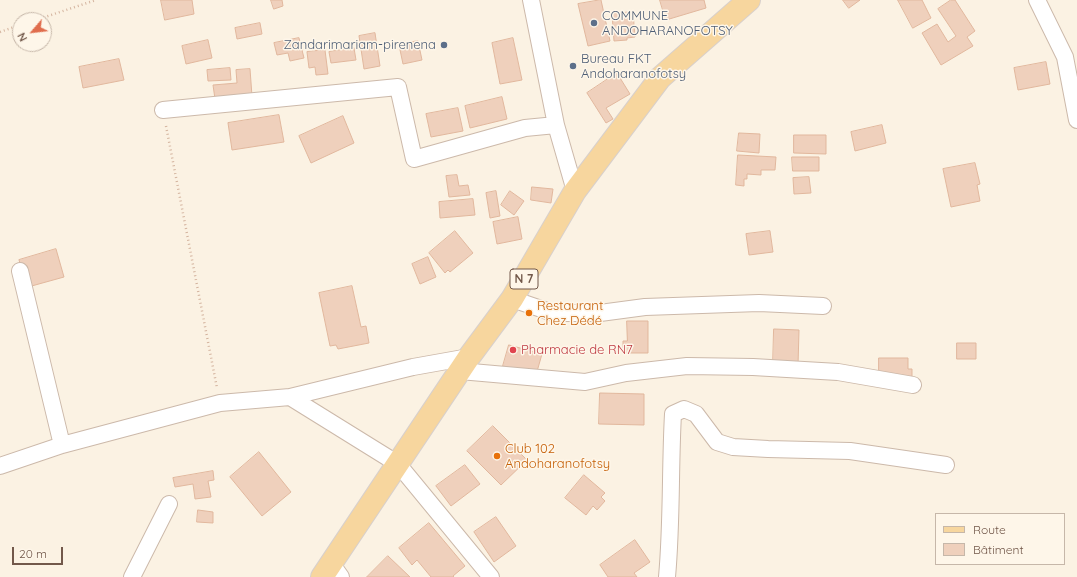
<!DOCTYPE html>
<html>
<head>
<meta charset="utf-8">
<style>
  body { margin:0 }
  #map { position:relative; width:1077px; height:577px; overflow:hidden; background:#fbf2e3; font-family:Quicksand,sans-serif }
  canvas { display:block }
  .legend { position:absolute; left:935px; top:513px; width:130px; height:52px; box-sizing:border-box; background:#fef6e9; border:1px solid #c6b7a9; margin:0; padding:5px 7px; list-style:none; font-size:12px; color:#72584a }
  .legend li { display:flex; align-items:center; gap:8px; height:20px }
  .legend b { width:20px; border:1px solid #c6b7a9 }
  .north { position:absolute; left:12px; top:12px; width:40px; height:40px; box-sizing:border-box; background:#fef6e9; border:1px solid #c6b7a9; border-radius:50%; rotate:242deg; font-size:11px; font-weight:700; line-height:16px; text-align:center; color:#72584a }
  .north::after { content:''; display:block; margin:auto; width:14px; height:18px; background:#e06d4d; clip-path:polygon(50% 0,100% 100%,50% 72%,0 100%) }
  .scale { position:absolute; left:12px; top:547px; width:51px; height:18px; box-sizing:border-box; border:2px solid #72584a; border-top:0; padding-left:5px; font-size:12px; line-height:14px; white-space:nowrap; color:#72584a; -webkit-text-stroke:3px #fef6e9; paint-order:stroke }
</style>
</head>
<body>
<div id="map">
<canvas width="1077" height="577"></canvas>
<ul class="legend">
<li><b style="height:5px;background:#f7d69e"></b>Route</li>
<li><b style="height:11px;background:#efd0bc"></b>Bâtiment</li>
</ul>
<div class="north">N</div>
<div class="scale">20 m</div>
</div>
<script>
const c = document.querySelector('canvas').getContext('2d');
c.lineJoin = 'round';
function fill(path, color) { c.fillStyle = color; c.fill(path, 'evenodd'); }
function strokePath(path, color, width, dash) { c.strokeStyle = color; c.lineWidth = width; c.lineCap = dash ? 'butt' : 'round'; c.setLineDash(dash || []); c.stroke(path); }
function write(font, color, halo, rows, align = 'center') {
  c.font = font + ' Quicksand,sans-serif'; c.lineWidth = 3; c.setLineDash([]); c.textBaseline = 'middle'; c.strokeStyle = halo; c.fillStyle = color; for (const [text, x, y, turn = 0] of rows) {
    c.save(); c.translate(x, y); c.rotate((+turn || 0) * Math.PI / 180); c.textAlign = isNaN(turn) ? turn : align; if (halo) c.strokeText(text, 0, 0); c.fillText(text, 0, 0); c.restore();
  }
}
const building = new Path2D(`
  M161 0H192L194 14 165 20Z
  M271 0H282L283 6 274 9Z
  M601 0 610 41 588 46 578 4Z
  M660 0H704L706 8 666 20Z
  M843 0H860L849 8Z
  M898 0H922L931 18 913 28Z
  M951 0H955L975 31 967 37 973 46 941 65 922 33 937 24 948 42 956 36 938 9Z
  M633 12 635 37 627 38V40L614 41 612 14Z
  M260 23 262 34 237 39 235 28Z
  M375 33 380 66 364 69 359 36Z
  M299 38 304 58 290 61 288 53 277 55 274 43Z
  M513 38 522 80 500 84 492 43Z
  M208 40 212 58 186 64 182 46Z
  M418 41 422 60 403 64 399 45Z
  M354 48 356 60 331 63 329 52Z
  M325 50 328 74 316 75 315 67 309 68 307 52Z
  M119 59 124 80 83 88 79 67Z
  M1046 62 1050 84 1018 90 1014 68Z
  M230 68 231 80 208 81 207 70Z
  M250 69 252 96 215 99 213 85 237 83 236 70Z
  M617 73 630 94 606 108 613 119 606 123 587 93Z
  M502 97 507 119 470 128 465 106Z
  M458 108 463 131 431 137 426 114Z
  M279 115 284 142 232 150 228 123Z
  M343 116 354 143 311 163 299 136Z
  M882 125 886 143 855 151 851 132Z
  M739 133 760 134 759 153 737 151Z
  M794 135H826V154L794 153Z
  M738 155 776 157 775 170H761V175L747 174V179H744V186L736 185Z
  M792 157H819V171H793Z
  M975 163 980 184 977 185 980 201 951 207 943 169Z
  M457 175 459 186 468 185 470 195 449 197 446 176Z
  M809 177 811 193 794 194 793 178Z
  M532 187 553 189 551 203 531 200Z
  M496 191 500 216 490 218 486 193Z
  M510 191 524 201 514 215 501 205Z
  M473 199 475 215 440 218 439 202Z
  M518 217 522 239 497 244 493 222Z
  M455 231 473 253 450 272 448 270 445 273 429 253Z
  M770 231 773 252 749 255 746 234Z
  M56 249 64 277 28 287 19 260Z
  M428 257 436 277 420 284 412 264Z
  M352 286 361 327 366 326 369 343 338 349 336 345 330 346 319 293Z
  M627 321H648V353H623V341H627Z
  M774 329 799 330 798 366 773 365Z
  M957 343H976V359H957Z
  M509 345 542 354 536 375 503 366Z
  M879 358H908V369H912V377H879Z
  M600 393 644 394V425L599 424Z
  M493 426 527 460 501 485 467 451Z
  M259 452 291 492 262 516 230 477Z
  M465 465 480 484 451 506 436 486Z
  M213 471 214 480 208 481 211 497 195 499 193 484 175 487 173 478Z
  M584 475 605 493 601 497 605 501 597 510 593 506 586 515 565 498Z
  M198 510 213 512V523L197 522Z
  M496 517 516 546 494 562 474 532Z
  M429 523 465 566 453 576 454 577H431L417 560 412 565 399 548Z
  M635 540 650 562 634 573 637 577H608L600 565Z
  M388 556 410 577H367Z`);
const path = new Path2D(`
  M36 20 96 0
  M0 32 20 25
  M166 126 217 388`);
const street = new Path2D(`
  M531 0 556 125 575 191
  M1037 0 1065 57 1077 120
  M163 110 398 87 414 159 525 128 556 125
  M20 271 62 445
  M512 299 553 313H600L645 307 759 303 823 306
  M460 371 585 382 626 373 687 366 753 367 838 372 913 385
  M290 397 398 464 491 577
  M0 466 62 445 220 403 290 397 413 367 469 357
  M331 563 341 577
  M132 577 169 504
  M667 577C672 523 670 468 673 414L684 409 696 414 717 442 733 447 768 449 850 451 946 465`);
const primary = new Path2D(`
  M322 577 469 357 512 299 575 191 660 78 749 0`);
const markers = [
  [594,23,4,"#5c6f8a"],
  [444,45,4,"#5c6f8a"],
  [573,66,4,"#5c6f8a"],
  [529,313,4,"#e8710a"],
  [513,350,4,"#e0444e"],
  [497,456,4,"#e8710a"]
];
const shields = [
  [524,279,28]
];
const shieldNames = [
  ["N 7",524,279]
];
const serviceNames = [
  ["COMMUNE",602,16],
  ["ANDOHARANOFOTSY",602,31],
  ["Zandarimariam-pirenena",436,45,"right"],
  ["Bureau FKT",581,59],
  ["Andoharanofotsy",581,74]
];
const foodNames = [
  ["Restaurant",537,306],
  ["Chez Dédé",537,321],
  ["Club 102",505,449],
  ["Andoharanofotsy",505,464]
];
const healthNames = [
  ["Pharmacie de RN7",521,350]
];
fill(building, '#efd0bc');
strokePath(building, '#e1b79d', 1);
strokePath(street, '#ccb9aa', 18);
strokePath(primary, '#d8d0cc', 24);
strokePath(path, '#d4b49f', 2.5, [1, 3]);
strokePath(street, '#fff', 16);
strokePath(primary, '#f7d69e', 22);
for (const [x, y, r, color] of markers) { const dot = new Path2D(); dot.arc(x, y, r, 0, 2 * Math.PI); c.fillStyle = color; c.fill(dot); strokePath(dot, '#fef6e9', 1.5); }
for (const [x, y, w] of shields) { const box = new Path2D(); box.roundRect(x - w / 2, y - 10, w, 20, 3); c.fillStyle = '#fef6e9'; c.fill(box); strokePath(box, '#72584a', 1); }
write('bold 12px', '#72584a', null, shieldNames);
write('13px', '#4e5e75', '#fef6e9', serviceNames, 'left');
write('13px', '#c56008', '#fef6e9', foodNames, 'left');
write('13px', '#be3a42', '#fef6e9', healthNames, 'left');
</script>
</body>
</html>
